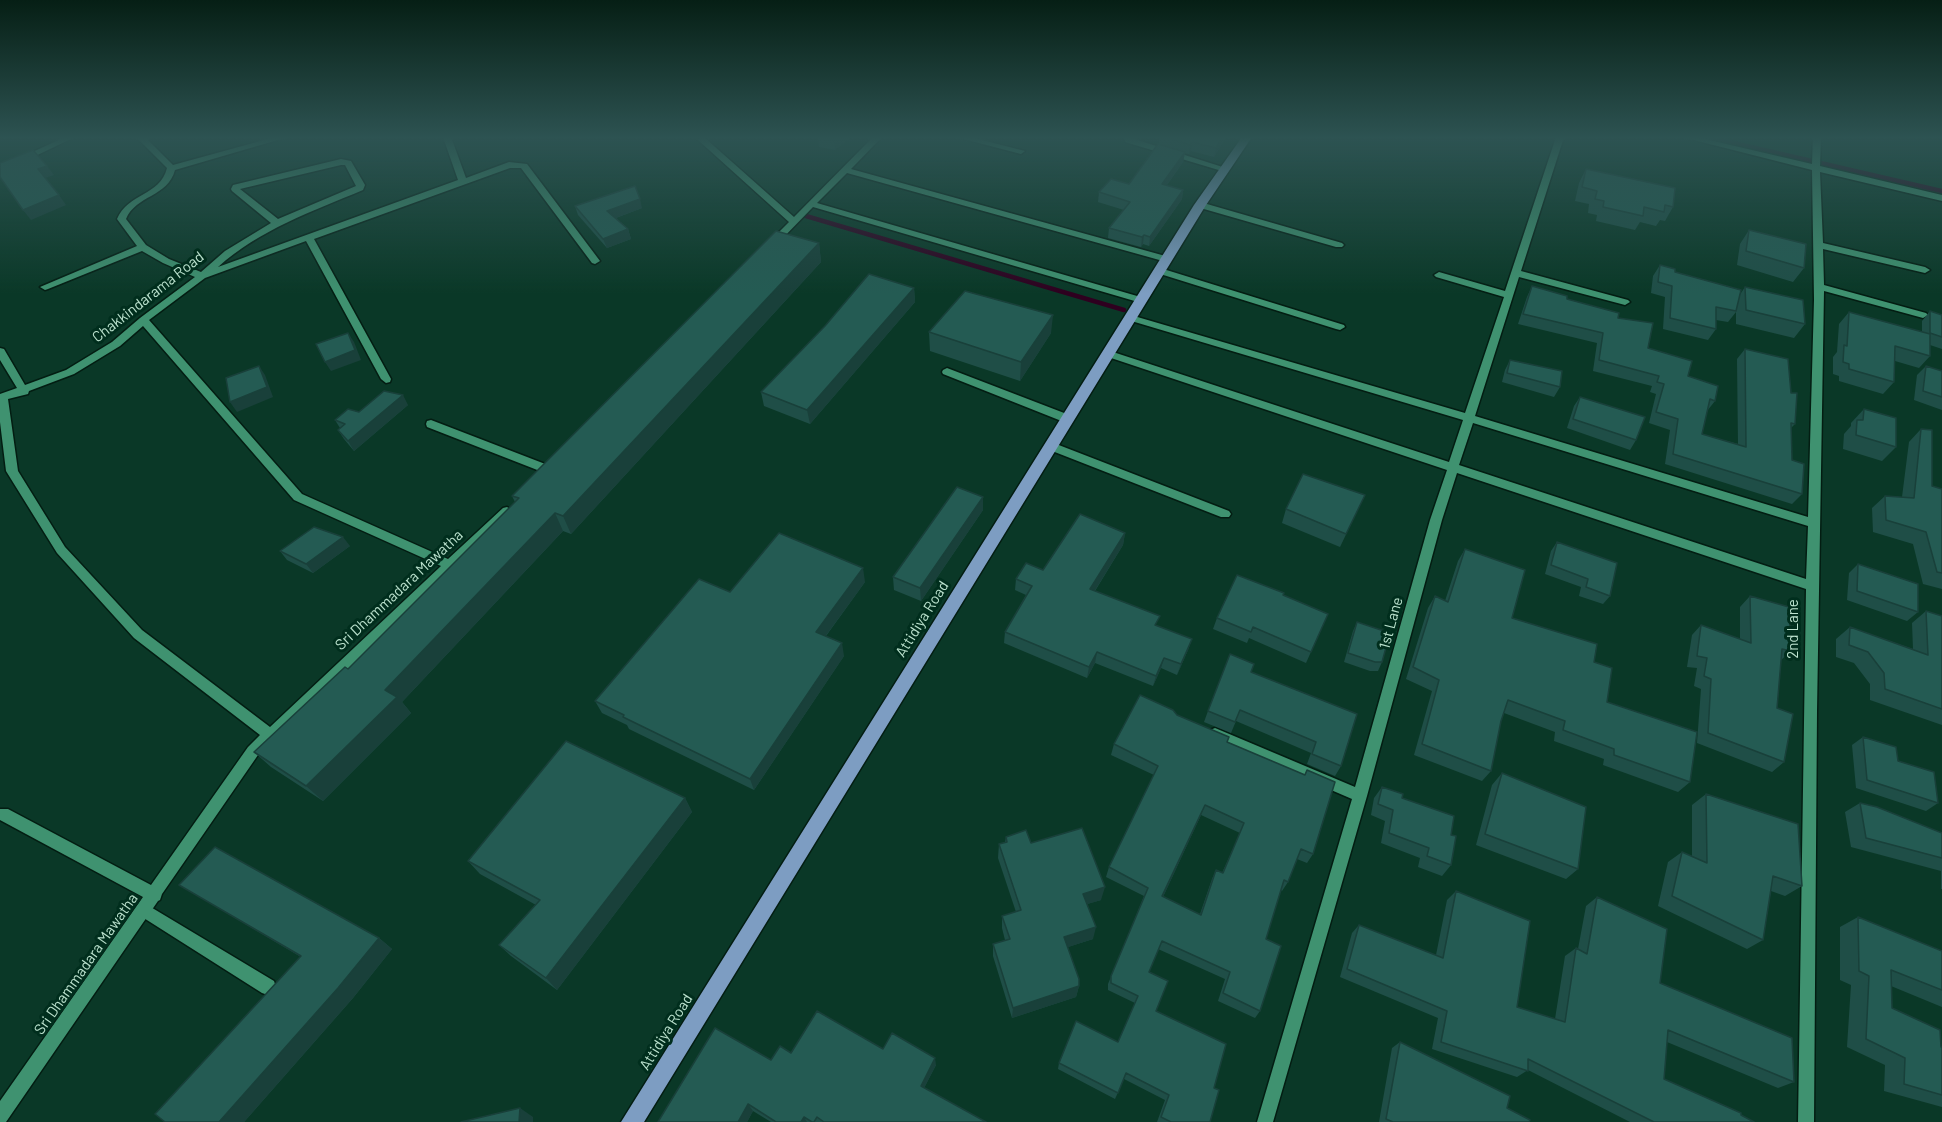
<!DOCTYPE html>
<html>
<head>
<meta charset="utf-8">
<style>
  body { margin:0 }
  canvas { display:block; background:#0a3827 }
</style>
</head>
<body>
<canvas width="1942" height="1122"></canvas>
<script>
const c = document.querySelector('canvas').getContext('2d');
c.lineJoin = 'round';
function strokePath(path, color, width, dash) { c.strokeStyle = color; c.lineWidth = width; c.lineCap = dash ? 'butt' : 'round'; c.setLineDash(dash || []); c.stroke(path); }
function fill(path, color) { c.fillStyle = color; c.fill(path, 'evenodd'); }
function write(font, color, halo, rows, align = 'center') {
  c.font = font + ' Barlow,sans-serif'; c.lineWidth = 6; c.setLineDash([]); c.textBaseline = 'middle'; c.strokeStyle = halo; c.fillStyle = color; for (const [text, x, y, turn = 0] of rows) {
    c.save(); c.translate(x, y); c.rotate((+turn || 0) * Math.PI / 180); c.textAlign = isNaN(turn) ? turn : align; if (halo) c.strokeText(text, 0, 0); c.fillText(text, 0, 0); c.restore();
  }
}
const stream = new Path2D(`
  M1708 137 1942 191
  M806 216 1124 310`);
const lane = new Path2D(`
  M947 368 1072 416 1073 419 1072 422H1064L943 374 942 372 943 370Z
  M144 903 274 981 276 987 274 993 268 995 262 993 139 915 136 910 139 905Z`);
const street = new Path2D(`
  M65 137H75L0 173V167Z
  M136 137H145L173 165 275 137H288L175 170C168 197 136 195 126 219L146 245 169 259 201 272 225 251 271 223 232 191 231 189 233 185 341 159 351 161 365 185 363 190C313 211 259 230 218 267L458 180 443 137H451L466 178 509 162 527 164 600 261 595 264 592 263 521 168H510L314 239 391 379 390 382 386 383 381 379 306 241 205 278 149 320 302 494 448 559 503 508 507 507 513 511 258 755 162 894 160 900 158 901 6 1122H0V1101L143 897 0 820V809H8L151 885 248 747 260 735 134 638 57 553 6 471 0 422V394L17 388 0 360V348L4 349 25 385 66 370 112 342 140 318 195 277 163 263 142 251 48 289 45 290 40 287 137 246 117 219C128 193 160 196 167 168ZM341 165H345L356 186 278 219 240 189ZM143 326 294 500 441 566 270 727 142 630 65 547 18 471 8 399 28 394 29 391 74 374 120 346Z
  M873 137H882L851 169 1169 257 1171 259 1169 261H1163L847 173 817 203 1144 298 1146 300 1141 303 1138 302 813 207 776 245H770V241L789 222 698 140 705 138 794 217Z
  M956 137H970L1025 151 1021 154Z
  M1556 137H1564L1521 271 1628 300 1630 302 1625 305 1519 277 1475 416 1808 517 1814 300 1812 170 1682 137H1696L1812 164 1813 137H1821L1820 166 1942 195V201L1820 172 1823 243 1925 267 1930 270 1925 273 1823 249 1824 285 1926 313 1928 315 1923 318 1824 291 1817 711 1814 1122H1798L1806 589 1457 473 1442 520 1367 796 1273 1122H1257L1352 799 1210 738 1208 734 1210 730 1215 728 1355 787 1430 520 1447 470 1105 356 1104 354 1105 352H1113L1449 462 1463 420 1128 320 1126 318 1131 315 1134 316 1465 413 1504 297 1436 277 1434 275 1439 272 1505 291ZM1473 423 1808 526 1806 579 1459 465Z
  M1125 138H1131L1229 169 1222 171 1125 142Z
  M1200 202 1342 243 1344 245 1342 247H1336L1197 207V203Z
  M1160 268 1344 325 1345 327 1340 330 1336 329 1157 273 1155 271Z
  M431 420 553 467 555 470 549 474 545 473 427 427 426 424 427 421Z
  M1051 442 1229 511 1231 514 1229 517H1221L1047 449 1046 446Z`);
const primary = new Path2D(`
  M1242 137H1252L1206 205 644 1122H621L1194 205Z`);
const wall = new Path2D(`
  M818 137H851L835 150 819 147Z
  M1159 137H1226L1214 157 1191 151 1189 154 1185 153 1183 162 1167 185 1183 190 1182 199 1149 246 1143 244 1141 247 1108 238 1109 228 1124 210 1098 202 1099 192 1129 184 1162 146 1159 143Z
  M1586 169 1673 207 1665 221 1660 220 1656 226 1640 222 1635 230 1596 221 1597 215 1588 213 1589 204 1575 201 1579 183Z
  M575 206 642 208 616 218 628 229 631 239 607 248 578 215Z
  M1749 230 1804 268 1793 282 1737 265 1740 244Z
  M819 243 821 262 571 534 563 531 402 702 411 713 323 801 271 767 254 752 348 669 515 502 512 496Z
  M1660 265 1675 272 1739 296 1745 287 1805 324 1794 338 1736 324V312L1728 322 1716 320V329L1708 340 1663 329 1665 297 1651 293 1653 276Z
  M1532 286 1618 318 1648 348 1688 376 1715 401 1707 411 1702 434 1738 444 1737 359 1745 349 1795 424 1791 428 1792 460 1802 494 1792 504 1665 464 1670 430 1649 423 1656 394 1650 392 1652 386 1593 371 1597 343 1518 324 1527 297Z
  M914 288 915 302 810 424 764 406 761 392 825 326Z
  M1930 311 1942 315V349L1930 345V356L1919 368 1895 361 1894 382 1883 394 1839 381V376L1833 374V357L1837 352 1839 324 1849 312 1922 332V321Z
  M929 332 1051 333 1020 381 930 351Z
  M1510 360 1560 387 1554 397 1502 382 1505 370Z
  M1926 366 1942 371V410L1914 400 1917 375Z
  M1580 397 1636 440 1630 450 1567 428 1574 406Z
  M408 405 354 451 344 439 338 430 340 428 335 420 359 412Z
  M1864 409 1896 447 1882 461 1843 449 1844 434 1851 426V423Z
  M1921 429 1932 486 1942 489V589L1923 584 1913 544 1873 532 1872 508 1885 496 1902 497 1909 442Z
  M1365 495 1340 547 1282 523 1286 509Z
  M983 497V510L921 601 894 590 893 577Z
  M1125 533 1123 545 1095 591 1158 626 1192 639 1188 650 1177 675 1161 668 1153 686 1095 663 1087 678 1004 643 1005 632 1026 595 1015 590 1016 579 1043 570Z
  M1557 542 1610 596 1603 604 1579 596 1581 587 1545 574 1551 551Z
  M350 546 313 573 287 560 280 551Z
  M1465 549 1512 618 1594 662 1607 702 1690 782 1678 792 1603 765 1604 759 1554 741 1555 732 1504 713 1501 721 1491 771 1482 781 1414 755 1432 691 1406 679 1428 608 1435 596 1445 601 1458 561Z
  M1858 564 1918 612 1907 621 1847 600 1849 573Z
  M865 582 826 636 844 656 754 790 629 729 627 725 602 713 595 701 730 592Z
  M1750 596 1791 651 1781 660 1777 708 1784 762 1772 772 1697 743 1701 689 1694 686 1697 668 1687 667 1692 635 1701 625 1740 639V607Z
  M1926 611 1942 616V725L1870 700V684L1854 663 1836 657V639L1850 627 1913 649 1912 623Z
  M1328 614 1306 663 1249 638 1247 643 1213 629 1217 618Z
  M1357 622 1382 662 1378 671H1370L1344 662 1353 631Z
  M1251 672 1341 766 1335 776 1307 764 1311 753 1236 721 1231 733 1204 722 1208 711Z
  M1177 715 1227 742 1304 775 1307 770 1313 854 1307 863 1297 859 1288 882 1282 891 1281 890 1266 939 1260 1011 1255 1018 1218 1001 1225 979 1158 949 1149 972 1156 1011 1214 1088 1210 1122H1157L1165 1100 1124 1079 1115 1099 1058 1069 1059 1063 1118 1042 1135 1003 1108 990V984L1144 896 1106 877 1109 867 1154 775 1111 755 1114 744ZM1201 815 1240 833 1222 873 1216 870 1212 879 1200 914 1163 897Z
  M1863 737 1898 761 1938 803 1926 811 1856 788 1852 745Z
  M1502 773 1578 869 1566 879 1476 845 1492 785Z
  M1382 787 1402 798 1451 835V865L1442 876 1418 867 1420 858 1381 843 1385 821 1371 815 1374 798Z
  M1706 794 1802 886 1785 896 1771 891 1763 940 1747 949 1658 906 1668 862 1682 852 1692 856V805Z
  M685 798 692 812 557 990 511 956 499 945 536 905 480 874 468 861Z
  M1860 803 1942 833V889H1941V871L1851 847 1845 812Z
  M1006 837 1031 843 1101 900 1087 904 1093 939 1068 947 1079 986 1076 997 1012 1018 993 956V944L1005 940 1002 928V916L1016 912 998 858 999 844 1005 842Z
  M179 885 379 938 392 949 353 998 244 1122H165L301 957Z
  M1456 891 1517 1007 1555 1019 1565 956 1576 948 1578 949 1586 906 1597 897 1660 983 1794 1082 1778 1088 1667 1042 1664 1079 1754 1122H1630L1528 1070 1517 1077 1432 1049 1438 1018 1340 977 1352 933 1359 925 1436 955 1447 900Z
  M1858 917 1942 951V1007L1891 986 1892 1008 1942 1047V1107L1884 1091 1885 1065 1847 1047 1851 985 1840 980V927Z
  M1400 1042 1507 1108 1529 1122H1379L1392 1048Z
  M883 1049 936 1065 924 1088 986 1122H771L753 1111 747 1122H658L771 1060 791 1053Z`);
const shadedWall = new Path2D(`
  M839 137H851L835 150 834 141Z
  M1222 137H1226L1214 157 1216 148Z
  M1192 142 1191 151 1189 154 1190 145Z
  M1185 152 1183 162 1161 193 1162 184Z
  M47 166 54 175 45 178 38 169Z
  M1183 190 1182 199 1149 246 1150 237Z
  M59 195 66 205 31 220 23 210Z
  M640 199 642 208 610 220 607 211Z
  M628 229 631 239 607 248 603 239Z
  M1144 235 1143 244 1141 247 1142 237Z
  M819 243 821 262 571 534 563 516Z
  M914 288 915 302 810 424 807 410Z
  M1053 315 1051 333 1020 381 1021 362Z
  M348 333 354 342 361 360 331 371 325 362Z
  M259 366 265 375 273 397 237 412 230 402Z
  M403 395 408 405 354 451 348 441Z
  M983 497V510L921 601 920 588Z
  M555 513 563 531 402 702 411 713 323 801 306 786 385 690Z
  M1125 533 1123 545 1089 600 1090 589Z
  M343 537 350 546 313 573 306 564Z
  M863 568 865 582 819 645 816 632Z
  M1192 639 1188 650 1177 675 1181 664Z
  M842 643 844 656 754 790 750 779Z
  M1097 652 1095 663 1087 678 1089 667Z
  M1164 658 1161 668 1153 686 1156 676Z
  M685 798 692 812 557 990 546 978Z
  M1205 805 1201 815 1159 905 1162 896Z
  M1105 887 1101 900 1081 906 1083 894Z
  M1096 927 1093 939 1062 949 1064 937Z
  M379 938 392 949 353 998 244 1122H219Z
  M1079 986 1076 997 1012 1018 1013 1008Z
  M935 1058 936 1065 922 1092 921 1086Z
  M748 1104 753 1111 747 1122H738Z
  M520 1108 533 1117V1122H519Z
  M804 1117 807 1122H801Z`);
const building = new Path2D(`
  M818 137H839L834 141 818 138Z
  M1166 137H1222L1216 148 1192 142 1190 145Z
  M1158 144 1185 152 1162 184 1183 190 1150 237 1144 235 1142 237 1109 228 1130 202 1099 192 1111 179 1129 184Z
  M33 150 47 166 38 169 59 195 23 210 0 177V163Z
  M1586 169 1675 188 1673 207 1665 205 1664 212 1644 207 1643 216 1603 207 1604 201 1595 199 1597 191 1582 187Z
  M635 186 640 199 607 211 628 229 603 239 575 206Z
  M1749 230 1806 244 1804 268 1746 251Z
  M776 231 819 243 563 516 555 513 385 690 397 697 306 786 254 752 345 667 348 669 519 498 512 496Z
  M1660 265 1675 269V272L1741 290 1736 311 1716 307V329L1670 318 1672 286 1658 282Z
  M869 274 914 288 807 410 761 392 825 326Z
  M1532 286 1567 296V299L1619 313 1618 318 1653 323 1648 348 1692 361 1688 376 1718 386 1715 401 1710 399 1702 434 1746 447 1745 349 1788 359 1791 393H1797L1795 424 1791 423 1792 460 1804 464 1802 494 1673 454 1678 419 1656 412 1664 384 1657 382 1659 376 1599 360 1603 333 1523 314Z
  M1745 287 1803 300 1805 324 1746 310Z
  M965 291 1053 315 1021 362 929 332Z
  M1930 311 1942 315V337L1930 333Z
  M1849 312 1930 334V356L1895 346 1894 382 1849 369V364L1843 362 1844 345 1847 346Z
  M348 333 355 350 325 362 316 344Z
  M1510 360 1562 371 1560 387 1507 373Z
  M259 366 267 387 230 402 226 378Z
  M1926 366 1942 371V397L1923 391Z
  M384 391 403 395 348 441 338 430 345 424 335 420 348 409 359 412Z
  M1580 397 1645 417 1636 440 1573 419Z
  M1864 409 1896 418V447L1856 435 1857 420H1863Z
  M1921 429 1932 430V486L1942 489V573L1937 572 1926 532 1886 520 1885 496 1914 498Z
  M1303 474 1365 495 1346 534 1286 509Z
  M957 487 983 497 920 588 893 577Z
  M1080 514 1125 533 1090 589 1160 616 1155 625 1192 639 1181 664 1164 658 1156 676 1097 652 1089 667 1005 632 1032 586 1016 579 1026 563 1043 570Z
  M314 527 343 537 306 564 280 551Z
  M779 533 863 568 816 632 842 643 750 779 623 717 624 715 595 701 699 579 730 592Z
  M1557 542 1617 563 1610 596 1586 587 1588 579 1551 565Z
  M1465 549 1525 570 1512 618 1597 644 1594 662 1612 668 1607 702 1697 732 1690 782 1614 755V749L1563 730 1565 721 1508 700 1501 721 1491 771 1422 744 1439 680 1413 667 1435 596 1448 602Z
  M1858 564 1918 584V612L1857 591Z
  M1237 575 1284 593 1283 595 1328 614 1311 652 1253 627 1251 632 1217 618Z
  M1750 596 1789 607 1791 651 1782 649 1777 708 1793 714 1784 762 1708 733 1711 679 1704 676 1707 658 1697 656 1701 625 1751 643Z
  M1926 611 1942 616V709L1885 689 1884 673 1868 652 1849 645 1850 627 1928 655Z
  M1357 622 1390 633 1382 662H1375L1348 653Z
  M1230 654 1254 664 1251 672 1357 714 1341 766 1312 754 1316 742 1240 710 1235 722 1208 711Z
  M1140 695 1173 710 1177 715 1229 737 1227 742 1305 775 1307 770 1335 782 1313 854 1301 849 1288 882 1284 880 1266 939 1281 946 1260 1011 1223 993 1230 972 1162 941 1149 972 1168 981 1156 1011 1226 1044 1214 1088 1219 1090 1210 1122H1171L1161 1117 1169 1095 1126 1073 1118 1093 1059 1063 1076 1021 1118 1042 1138 996 1111 983V976L1148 888 1109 867 1158 766 1114 744ZM1205 805 1244 823 1223 873 1216 870 1201 915 1162 896Z
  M1863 737 1896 747 1898 761 1934 772 1938 803 1867 780Z
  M566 741 685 798 546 978 499 945 540 900 468 861Z
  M1502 773 1586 807 1578 869 1485 834Z
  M1382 787 1403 794 1402 798 1454 816 1451 835 1456 836 1451 865 1427 856 1429 848 1389 833 1393 810 1378 804Z
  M1706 794 1798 824 1802 886 1773 876 1763 940 1672 896 1682 852 1707 863Z
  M1860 803 1877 807 1942 833V858L1866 838Z
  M1082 828 1105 887 1083 894 1096 927 1064 937 1079 979V986L1013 1008 993 944 1010 939 1002 916 1021 910 999 844 1007 842 1006 837 1026 830 1031 843Z
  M215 847 379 938 338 988 219 1122H165L155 1114 301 956 179 885Z
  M1456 891 1530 921 1517 1007 1565 1022 1576 948 1587 954 1597 897 1667 929 1660 983 1792 1038 1794 1082 1668 1030 1664 1079 1741 1113V1115L1754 1122H1654L1528 1059V1071L1441 1042 1447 1011 1347 969 1359 925 1443 958Z
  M1858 917 1942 951V990L1891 970 1892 1008 1940 1030 1941 1047H1942V1095L1904 1084 1905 1058 1866 1039 1869 976 1859 971Z
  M817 1011 883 1049 892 1033 935 1058 921 1086 986 1122H824L817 1117 814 1122H812L804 1117 801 1122H776L748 1104 738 1122H658L715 1028 771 1060 780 1046 791 1053Z
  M1400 1042 1510 1096 1507 1108 1530 1120 1529 1122H1393L1386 1119Z
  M520 1108 519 1122H461Z`);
const streetNames = [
  ["Chakkindarama Road",148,297,-38],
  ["Sri Dhammadara Mawatha",399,590,-43],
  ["Attidiya Road",922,619,-58],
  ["1st Lane",1391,623,-75],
  ["2nd Lane",1793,629,-90],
  ["Sri Dhammadara Mawatha",86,964,-55],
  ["Attidiya Road",666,1032,-58]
];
strokePath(stream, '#2e001f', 4.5);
strokePath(lane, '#031d12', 3);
strokePath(street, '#031d12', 3);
strokePath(primary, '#031d12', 3);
fill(lane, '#3f9270');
fill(street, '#3f9270');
fill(primary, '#7d9dc2');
fill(wall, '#1f4e47');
fill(shadedWall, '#19403a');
fill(building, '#245b53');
strokePath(building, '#19403a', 1.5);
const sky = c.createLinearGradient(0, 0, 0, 294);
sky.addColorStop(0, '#061f15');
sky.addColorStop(0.47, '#2d5352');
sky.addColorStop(1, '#2d535200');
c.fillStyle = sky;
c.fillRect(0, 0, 1942, 294);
write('15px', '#bbe2ce', '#002e1d', streetNames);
</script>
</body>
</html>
